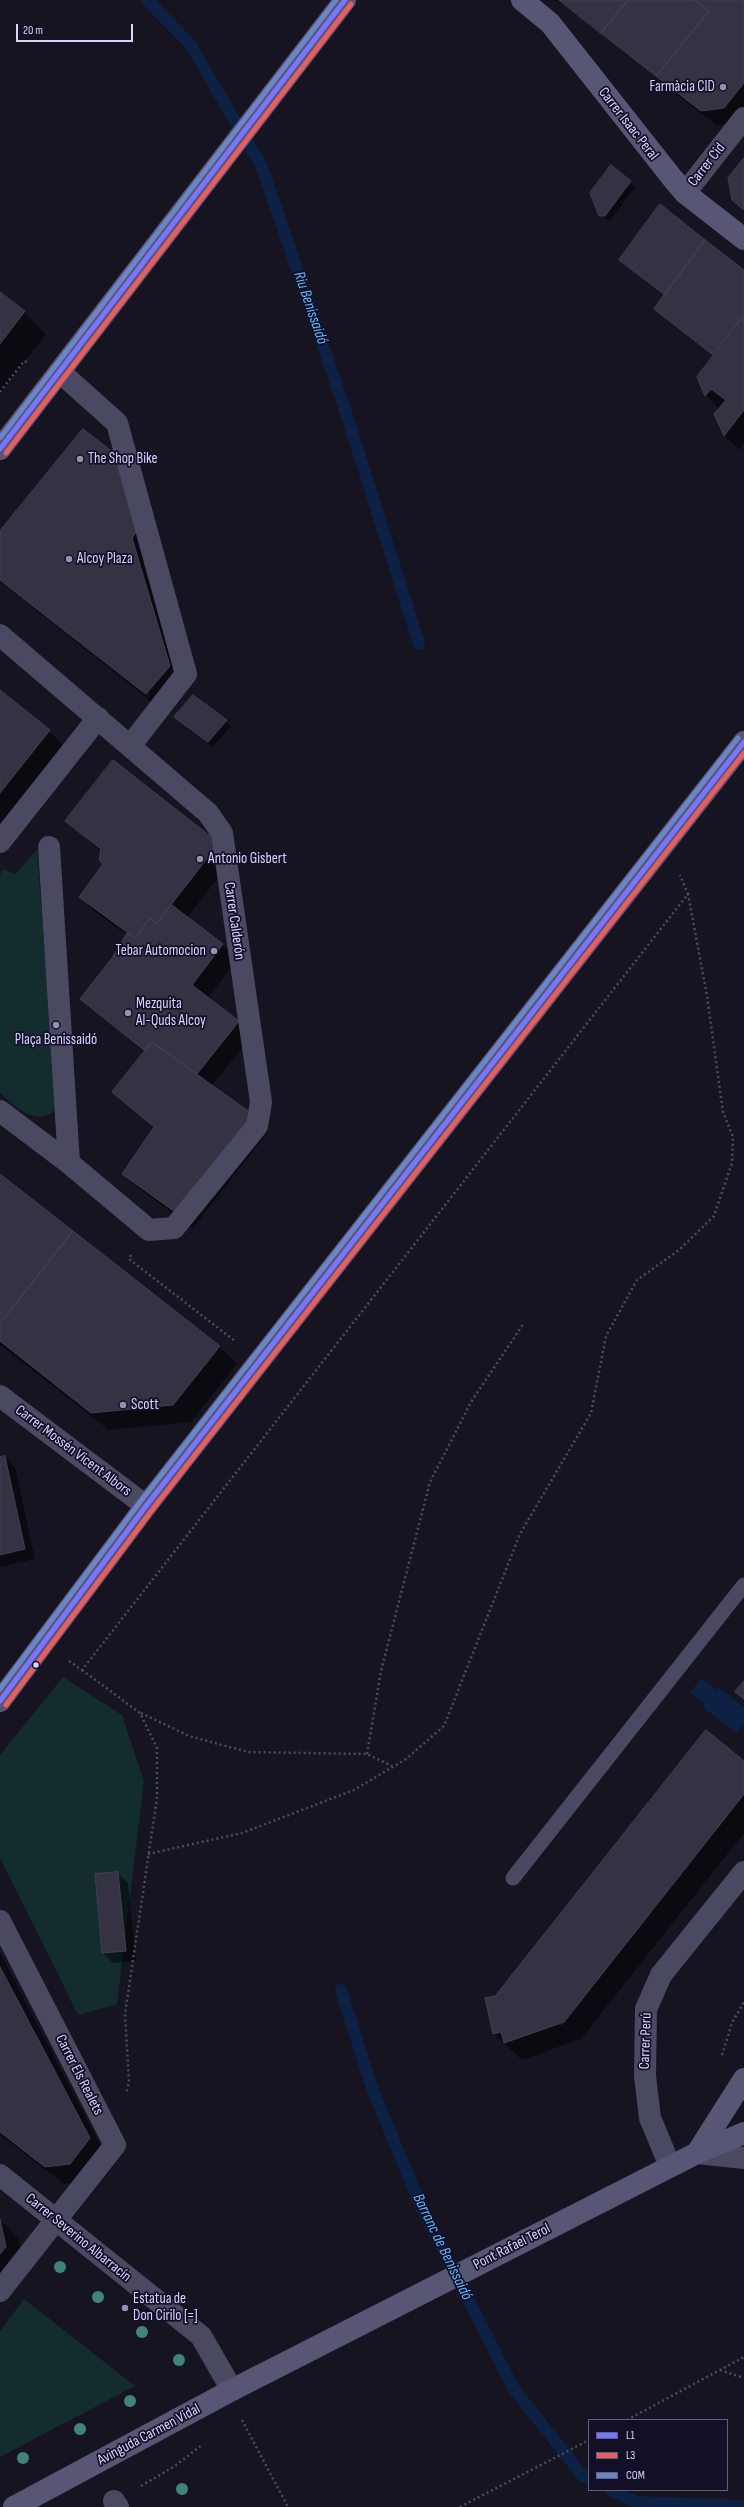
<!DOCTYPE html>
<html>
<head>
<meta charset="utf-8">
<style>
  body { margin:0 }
  #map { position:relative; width:744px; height:2507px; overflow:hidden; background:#161421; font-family:"Sofia Sans Condensed",sans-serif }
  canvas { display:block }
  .legend { position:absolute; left:588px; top:2419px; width:140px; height:72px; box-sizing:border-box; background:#130f26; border:1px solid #625e7d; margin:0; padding:5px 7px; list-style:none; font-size:12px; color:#d9d4ff }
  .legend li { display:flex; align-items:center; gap:8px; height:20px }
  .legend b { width:20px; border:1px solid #625e7d }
  .scale { position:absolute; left:16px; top:24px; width:117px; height:18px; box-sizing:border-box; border:2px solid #d9d4ff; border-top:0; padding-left:5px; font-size:12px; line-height:14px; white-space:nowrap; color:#d9d4ff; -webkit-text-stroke:3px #130f26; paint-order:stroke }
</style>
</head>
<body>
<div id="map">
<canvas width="744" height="2507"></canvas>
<ul class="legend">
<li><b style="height:5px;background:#7676ff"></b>L1</li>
<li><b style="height:5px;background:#e45f5f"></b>L3</li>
<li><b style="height:5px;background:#6986ca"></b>COM</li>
</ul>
<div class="scale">20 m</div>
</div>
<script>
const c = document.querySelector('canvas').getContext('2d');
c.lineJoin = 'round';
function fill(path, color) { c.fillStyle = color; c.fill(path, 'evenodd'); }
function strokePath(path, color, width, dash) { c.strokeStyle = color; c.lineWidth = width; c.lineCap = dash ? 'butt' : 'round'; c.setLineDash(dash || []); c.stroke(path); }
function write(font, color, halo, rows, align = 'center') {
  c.font = font + ' "Sofia Sans Condensed",sans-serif'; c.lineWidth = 3.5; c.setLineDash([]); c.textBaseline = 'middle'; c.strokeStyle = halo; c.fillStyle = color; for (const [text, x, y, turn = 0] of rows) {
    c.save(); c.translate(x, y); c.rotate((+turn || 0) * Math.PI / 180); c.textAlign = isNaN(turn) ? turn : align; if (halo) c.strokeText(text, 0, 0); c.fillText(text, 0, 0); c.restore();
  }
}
const green = new Path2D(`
  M37 850 57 1105 52 1113C31 1124 15 1106 0 1093V878L1 871 4 869 15 874Z
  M63 1677 122 1715 144 1781 117 2004 78 2015 0 1858V1755Z
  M24 2299 135 2386 0 2457V2331Z`);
const water = new Path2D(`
  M702 1678 716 1690 718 1687 744 1707V1723L736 1733 703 1707 705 1704 690 1692Z`);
const shadow = new Path2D(`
  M556 0H744V115L739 122 716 125 672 91 660 80 661 79 563 2 561 4Z
  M630 182 635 187 610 221 606 220 600 215Z
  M621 260 744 271V443L739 450 725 436 715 414 719 409 706 395 714 357 656 309 665 296Z
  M0 293 24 312 46 334 0 394Z
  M83 431 152 559 190 687 167 714 0 582V533ZM8 586 150 696 149 698 8 588Z
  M0 693 49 731 66 748 0 832Z
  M193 697 231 726 213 747 176 717Z
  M113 762 233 858 187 918 223 945 237 959 208 998 252 1036 212 1086 254 1117 268 1132 193 1228 138 1188 123 1174 154 1128 113 1092 144 1052 82 999 127 935 94 911 80 897 104 864 102 852 67 821Z
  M0 1175 220 1347 237 1364 191 1422 109 1430 0 1345Z
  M5 1457 15 1467 35 1559 0 1567V1458Z
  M744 1762V1792L560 2025 562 2026 744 1795V1833L581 2039 522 2060 494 2034 487 1999 496 1997Z
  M118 1873 128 1883 136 1961 113 1963 103 1953Z
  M0 1953 106 2156 87 2181 64 2184 0 2135Z
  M0 2220 19 2239 23 2264 0 2294Z`);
const stream = new Path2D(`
  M147 0 190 44 262 167 346 413 419 644
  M341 1990 371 2085 421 2207 514 2389 582 2475 589 2479
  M611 2490 636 2502 744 2506`);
const building = new Path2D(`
  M559 0H628L601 33Z
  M628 0H694L709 11 656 76 601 33Z
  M694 0H744V83L724 108 701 111 656 76 709 11Z
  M744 158V210L732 200 728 178Z
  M611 165 631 181 605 216H599L590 193Z
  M660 204 705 240 665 295 619 260Z
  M705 240 744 270V315L713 355 654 309Z
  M0 292 25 311 0 344Z
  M744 315V410L724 436 714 414 726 400 711 389 705 396 697 377Z
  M83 429 114 453 136 532 132 538 170 666 146 694 0 580V531Z
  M0 690 50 730 0 793Z
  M193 695 227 720 208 742 174 717Z
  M113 760 219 843 156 924 150 918 135 938 79 897 103 864 99 860 101 849 65 821Z
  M172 905 223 944 192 985 239 1021 197 1074 152 1042 145 1051 80 999 112 958 127 933 135 938 150 918 156 924Z
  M152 1042 255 1116 178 1214 122 1174 154 1127 112 1092Z
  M0 1174 73 1231 0 1324Z
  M73 1231 220 1346 173 1405 91 1413 0 1341V1324Z
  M5 1456 25 1549 0 1555V1457Z
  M744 1681V1699L735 1692Z
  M706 1730 744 1761V1794L564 2022 504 2043 501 2032 493 2034 485 1998 495 1996Z
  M118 1872 126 1951 102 1953 95 1874Z
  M0 1967 90 2138 70 2164 45 2167 0 2132Z
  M0 2219 6 2247 0 2254Z`);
const path = new Path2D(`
  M0 392 24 361 27 362
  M131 1255 129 1259 235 1341
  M69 1661 82 1670 688 894 680 875
  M82 1670 140 1713 157 1748V1798L125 2014 129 2082 126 2094
  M141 1713 189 1736 248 1752 367 1754 392 1766
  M367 1754 381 1671 430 1482 471 1402 524 1323
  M148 1854 242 1833 354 1790 406 1759 444 1726 520 1534 591 1413 606 1336 637 1280 679 1250 714 1216 732 1163 733 1137 723 1112 707 996 688 894
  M722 2055 732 2023 744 2002
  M720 2370 744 2378
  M242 2420 288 2507
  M627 2420 744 2357
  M141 2486 175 2466 203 2444
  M460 2507 589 2440`);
const lane = new Path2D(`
  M513 1878 744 1585`);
const street = new Path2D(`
  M685 193 744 118
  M60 372 117 423 186 674 130 746
  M0 635 208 813 222 833 261 1102 257 1126 174 1228 149 1230 69 1163 0 1111
  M0 842 98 718
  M49 847 69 1163
  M0 1396 146 1506
  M0 1921 115 2145 0 2291
  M697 2153 744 2158
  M670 2166 650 2118 645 2076 646 2009 661 1975 744 1872
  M0 2175 201 2336 232 2390
  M114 2501 118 2507`);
const secondary = new Path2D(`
  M522 0 550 23 673 179 685 193 744 239
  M697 2153 744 2079
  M14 2507 232 2390 697 2153 744 2133`);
const primary = new Path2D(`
  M0 449 345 0
  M0 1701 146 1506 744 742`);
const bus1 = new Path2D(`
  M0 449 345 0
  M0 1701 146 1506 744 742`);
const bus2 = new Path2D(`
  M6 453 351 4
  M6 1705 152 1510 744 753`);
const bus3 = new Path2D(`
  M0 438 336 0
  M0 1689 140 1502 738 738`);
const trees = [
  [60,2267],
  [98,2297],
  [142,2332],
  [179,2360],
  [130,2401],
  [80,2429],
  [23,2458],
  [182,2489]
];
const markers = [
  [723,87,4,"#9591b1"],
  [80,459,4,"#9591b1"],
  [69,559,4,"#9591b1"],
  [200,859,4,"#9591b1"],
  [214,951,4,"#9591b1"],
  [128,1013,4,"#9591b1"],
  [56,1025,4,"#9591b1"],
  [123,1405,4,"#9591b1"],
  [36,1665,3.5,"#d9d4ff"],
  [125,2308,4,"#9591b1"]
];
const poiNames = [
  ["Farmàcia CID",715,87,"right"],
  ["The Shop Bike",88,459],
  ["Alcoy Plaza",77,559],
  ["Antonio Gisbert",208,859],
  ["Tebar Automocion",206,951,"right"],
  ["Mezquita",136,1004],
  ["Al-Quds Alcoy",136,1021],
  ["Plaça Benissaidó",56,1040,"center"],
  ["Scott",131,1405],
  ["Estatua de",133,2299],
  ["Don Cirilo [=]",133,2316]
];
const streetNames = [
  ["Carrer Isaac Peral",628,124,52],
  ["Carrer Cid",707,165,-52],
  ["Carrer Calderón",234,921,82],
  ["Carrer Mossén Vicent Albors",73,1451,37],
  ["Carrer Perú",646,2041,-88],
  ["Carrer Els Realets",79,2075,63],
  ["Carrer Severino Albarracín",78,2238,39],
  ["Pont Rafael Terol",512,2247,-27],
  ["Avinguda Carmen Vidal",149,2435,-28]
];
const waterNames = [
  ["Riu Benissaidó",310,308,71],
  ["Barranc de Benissaidó",442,2247,64]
];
fill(green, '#132c2d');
fill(water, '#0d2144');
fill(shadow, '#0007');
strokePath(stream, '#0d2144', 12);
fill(building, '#343243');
strokePath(building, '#433f54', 1);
strokePath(path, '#44505f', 2.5, [2, 3]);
strokePath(lane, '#4a4962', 15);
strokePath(street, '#4a4962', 22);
strokePath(secondary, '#575674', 22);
strokePath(primary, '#5e5373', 22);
strokePath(bus1, '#7676ff', 5);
strokePath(bus2, '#e45f5f', 5);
strokePath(bus3, '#6986ca', 5);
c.fillStyle = '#3e8478';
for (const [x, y] of trees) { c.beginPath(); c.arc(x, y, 6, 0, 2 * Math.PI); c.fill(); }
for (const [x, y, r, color] of markers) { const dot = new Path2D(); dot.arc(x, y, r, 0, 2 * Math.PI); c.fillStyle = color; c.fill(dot); strokePath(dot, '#130f26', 1.5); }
write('15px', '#d9d4ff', '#130f26', poiNames, 'left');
write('15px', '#d9d4ff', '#130f26', streetNames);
write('italic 16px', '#62b6ff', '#130f26', waterNames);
</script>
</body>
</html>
